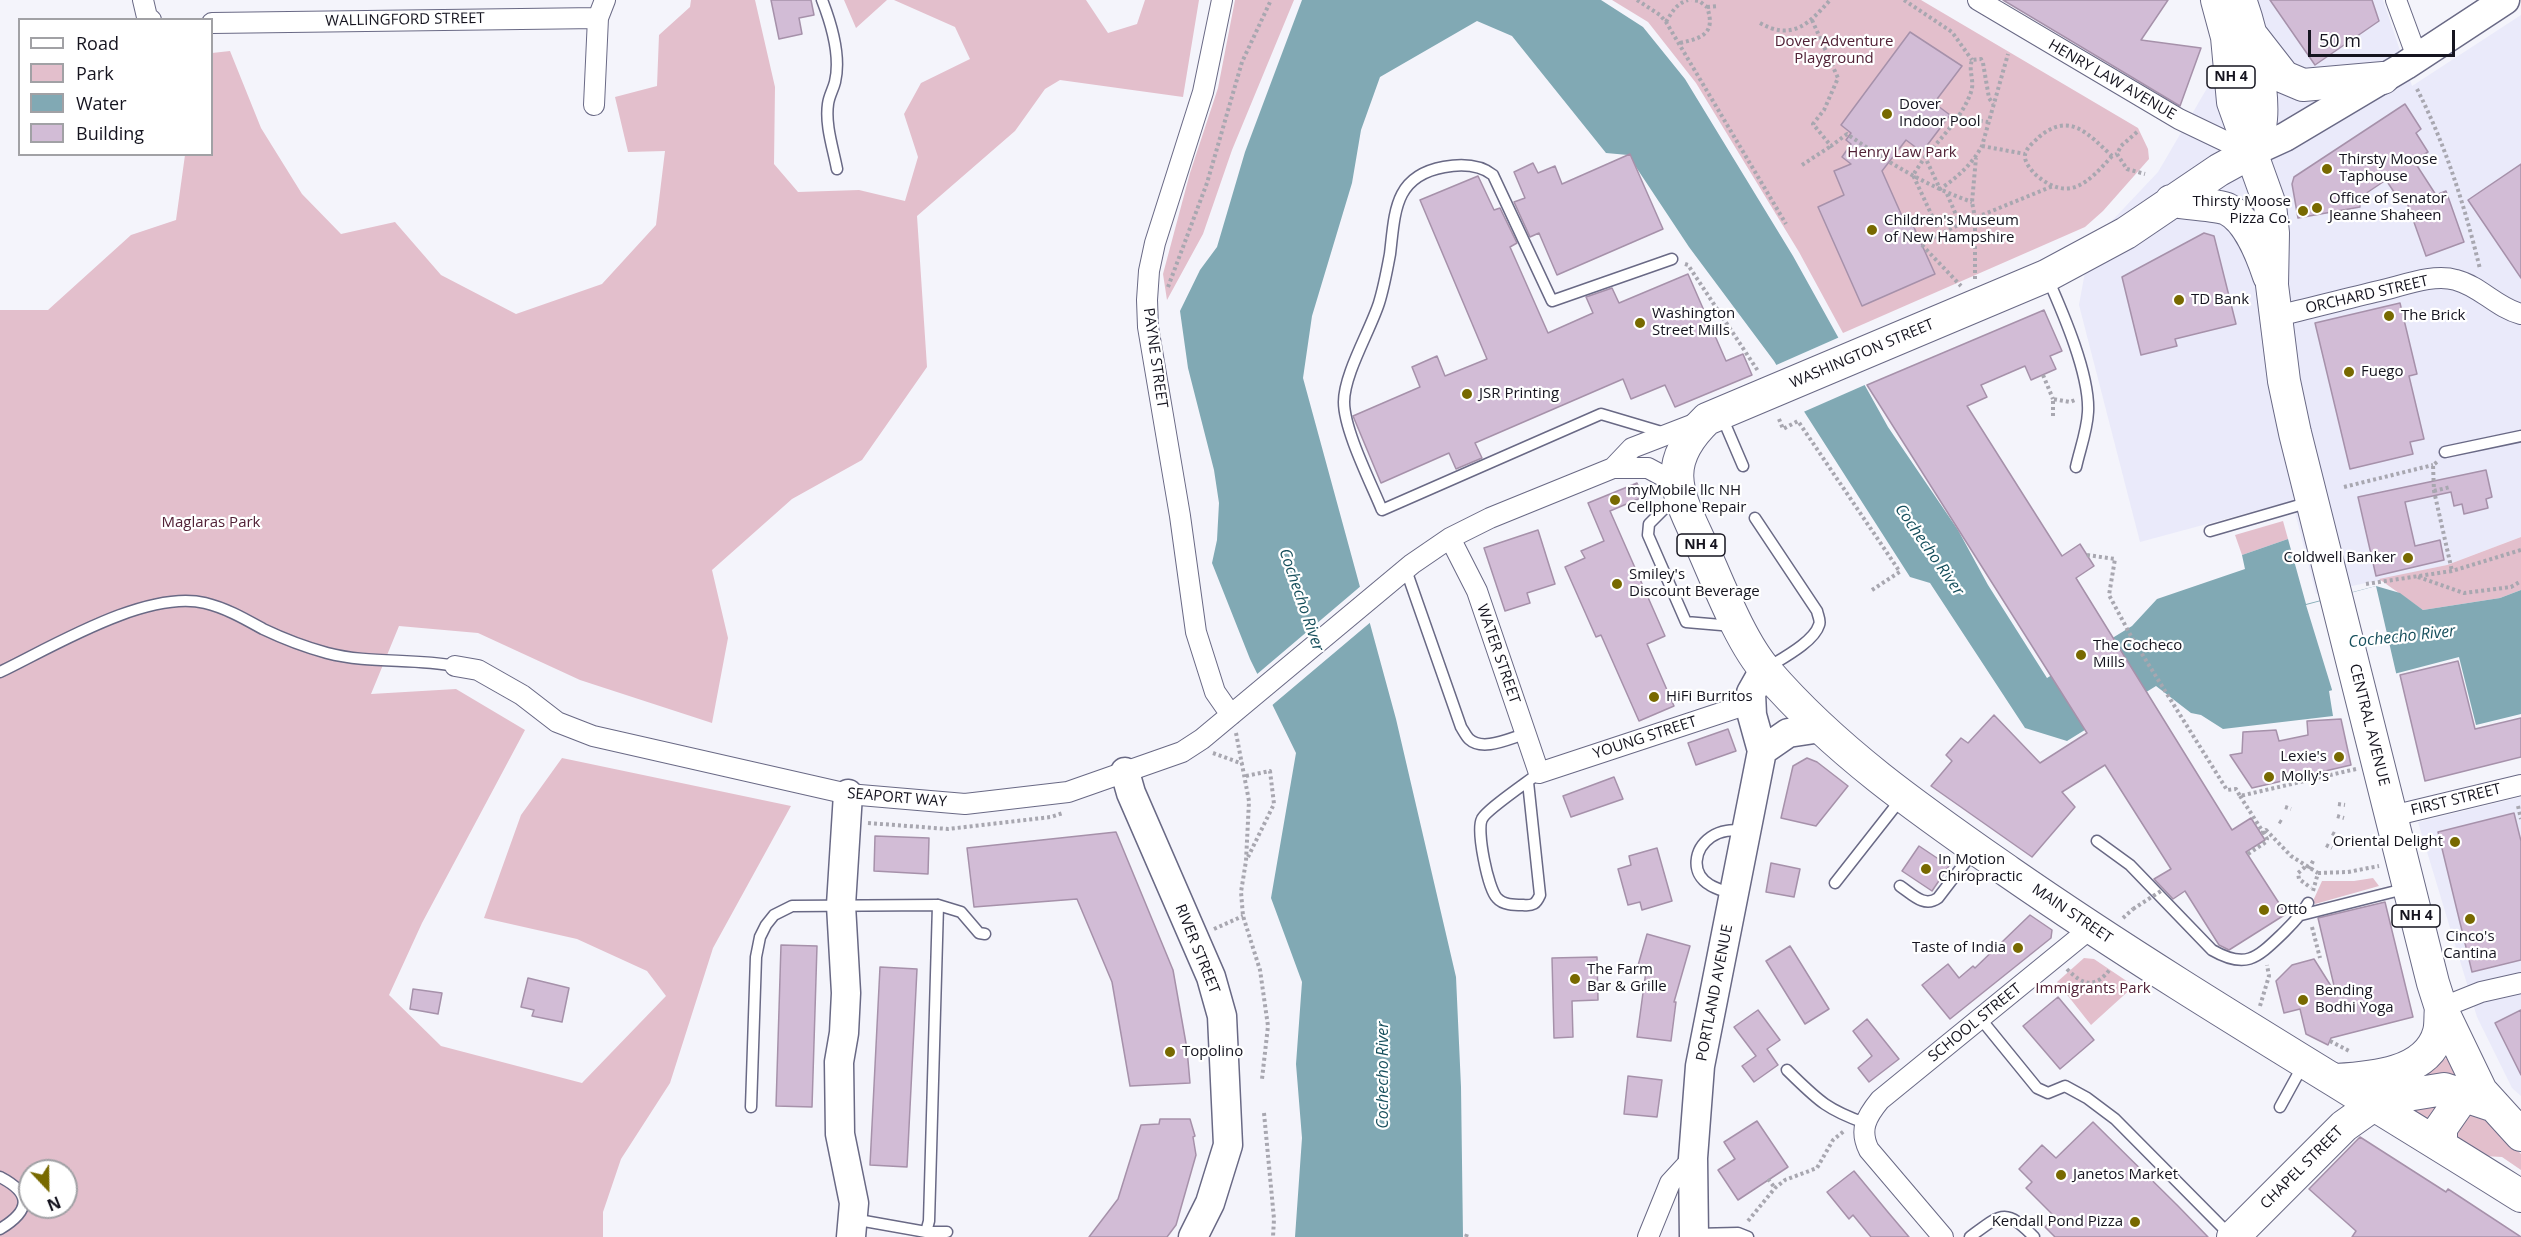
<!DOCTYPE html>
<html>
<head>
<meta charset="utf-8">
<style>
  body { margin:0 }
  #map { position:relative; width:2521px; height:1237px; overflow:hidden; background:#f4f4fb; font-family:"Open Sans",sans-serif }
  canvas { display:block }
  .legend { position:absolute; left:18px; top:18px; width:195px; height:138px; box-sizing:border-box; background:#fff; border:2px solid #a1a1a5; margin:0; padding:8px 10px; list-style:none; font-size:18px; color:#15141f }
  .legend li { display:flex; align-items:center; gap:12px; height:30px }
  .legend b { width:30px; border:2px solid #a1a1a5 }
  .north { position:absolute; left:18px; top:1159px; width:60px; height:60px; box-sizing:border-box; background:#fff; border:2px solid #a1a1a5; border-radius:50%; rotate:158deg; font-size:16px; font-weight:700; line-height:24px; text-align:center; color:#15141f }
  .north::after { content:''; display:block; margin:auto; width:21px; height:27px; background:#786900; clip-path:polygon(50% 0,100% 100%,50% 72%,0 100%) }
  .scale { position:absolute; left:2308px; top:30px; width:147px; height:27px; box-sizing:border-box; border:3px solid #15141f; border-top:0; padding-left:8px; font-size:18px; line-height:21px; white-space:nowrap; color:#15141f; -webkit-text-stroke:4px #fff; paint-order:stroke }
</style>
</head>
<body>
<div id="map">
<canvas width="2521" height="1237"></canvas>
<ul class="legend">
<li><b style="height:8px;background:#fff"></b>Road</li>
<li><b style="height:16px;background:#e3bfcc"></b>Park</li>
<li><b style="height:16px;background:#81a9b4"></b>Water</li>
<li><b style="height:16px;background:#d2bcd6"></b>Building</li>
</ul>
<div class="north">N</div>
<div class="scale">50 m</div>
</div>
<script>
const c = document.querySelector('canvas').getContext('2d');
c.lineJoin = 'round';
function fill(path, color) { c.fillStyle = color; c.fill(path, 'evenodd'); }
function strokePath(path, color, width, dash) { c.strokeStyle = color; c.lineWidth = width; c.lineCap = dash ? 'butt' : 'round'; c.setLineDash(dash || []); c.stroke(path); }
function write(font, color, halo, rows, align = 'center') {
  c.font = font + ' "Open Sans",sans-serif'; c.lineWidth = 4.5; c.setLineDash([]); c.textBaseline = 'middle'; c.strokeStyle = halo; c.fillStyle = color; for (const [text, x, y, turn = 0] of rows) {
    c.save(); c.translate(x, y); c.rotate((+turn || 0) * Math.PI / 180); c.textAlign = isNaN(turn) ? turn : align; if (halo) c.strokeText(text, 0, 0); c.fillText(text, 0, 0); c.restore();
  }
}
const built = new Path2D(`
  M2199 0H2383L2412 86 2521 15V537L2447 565 2316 594 2292 501 2140 542 2079 305 2090 244 2158 172 2213 78V24Z
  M2521 797V1096L2512 1088 2477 1017 2418 822Z`);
const green = new Path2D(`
  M691 0H755L775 87 774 164 798 192 859 190 905 201 918 157 904 114 921 83 970 59 955 27 894 0H1086L1108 33 1137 24 1145 0H1199L1183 97 1060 80 1045 89 1015 131 917 216 927 367 862 460 792 499 712 570 728 638 712 723 580 680 478 633 399 626 371 694 456 689 525 730 422 923 389 995 441 1046 582 1083 666 996 647 971 577 939 484 918 521 815 562 758 791 806 713 948 670 1083 621 1159 603 1212V1237H0V310H48L131 235 176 220 185 155 212 154V53L230 51 261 128 302 194 341 234 395 222 441 275 516 314 602 284 656 225 665 151 628 152 615 97 657 86 659 35 690 7ZM30 1171H66V1207H30Z
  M844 0H887L856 28Z
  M1235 0H1294L1232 150 1203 234 1167 300 1163 274 1190 173 1218 88Z
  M1612 0H1921L2138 128 2148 149 2149 159 2103 211 2085 227 1843 333 1799 252 1696 83 1648 22Z
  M2283 521 2288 539 2242 555 2235 535Z
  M2521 537V590L2500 598 2423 610 2379 579 2447 565Z
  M2373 878 2379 886 2315 904 2313 901 2322 881H2354Z
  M2084 958 2094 959 2134 986 2091 1025 2057 982Z
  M2450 1057 2463 1081 2422 1078 2446 1058Z
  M2443 1098 2434 1128 2399 1106Z
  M2470 1115 2485 1117 2521 1154V1170L2502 1157 2484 1156 2456 1140 2457 1127Z`);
const water = new Path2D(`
  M1302 0H1601L1643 27 1685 79 1793 256 1888 427 1958 530 1988 585 2047 678 2132 626 2157 599 2245 569 2242 555 2288 539 2306 604 2376 586 2400 593 2423 610 2500 598 2521 590V714L2476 725 2459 657 2329 691 2333 716 2223 729 2201 715 2191 713 2156 686 2067 741 2025 728 1930 583 1910 577 1805 413 1774 361 1689 247 1628 155 1606 153 1512 36 1477 21 1380 77 1361 130 1352 183 1312 316 1303 378 1396 719 1456 977 1461 1087 1463 1237H1295L1302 1138 1296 1064 1302 982 1271 898 1296 753 1250 659 1212 563 1217 540 1219 503 1214 470 1188 368 1180 311 1200 270 1217 247 1245 152Z`);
const pier = new Path2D(`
  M1842 336 1867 384 1801 413 1774 366Z
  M1362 585 1372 621 1270 707 1256 675Z
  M2376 586 2397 677 2333 693 2306 605Z`);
const building = new Path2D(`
  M771 0H811L814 15 799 18 802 34 779 39Z
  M2003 0H2168L2141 40 2201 48 2180 106Z
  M2270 0H2372L2379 21 2315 65Z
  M1910 32 1962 66 1934 103 1950 115 1922 152 1906 140 1882 171 1902 216 1908 214 1935 274 1862 306 1818 207 1844 195 1834 171 1851 164 1842 157 1851 144 1846 140 1851 133 1841 125Z
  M2405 104 2421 129 2416 133 2428 152 2414 161 2436 195 2446 191 2464 242 2426 256 2405 197 2400 201 2386 180 2359 198 2360 207 2298 218 2292 184 2294 177Z
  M1630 154 1663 229 1557 275 1539 233 1530 237 1514 202 1525 198 1514 172 1533 163 1538 173 1555 166 1562 184Z
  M2521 164V278L2468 200Z
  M1478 176 1494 210 1500 208 1517 243 1510 247 1548 333 1593 313 1586 297 1612 288 1619 303 1688 274 1726 361 1743 354 1752 375 1675 407 1665 385 1631 399 1623 379 1475 443 1482 458 1456 469 1449 453 1381 483 1353 416 1420 387 1412 367 1437 356 1445 376 1487 359 1420 200Z
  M2204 233 2214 236 2236 324 2175 339 2177 346 2141 355 2122 277Z
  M2400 303 2417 374 2409 376 2424 439 2410 442 2413 454 2350 469 2315 323Z
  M2044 310 2062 351 2050 356 2056 369 2031 380 2025 366 1981 385 1987 397 1967 406 2062 556 2080 544 2094 566 2076 578 2232 830 2251 818 2265 840 2246 852 2286 914 2229 950 2219 945 2185 891 2173 899 2154 879 2171 869 2105 765 2062 792 2075 807 2032 857 1931 786 1952 761 1946 755 1961 738 1968 743 1994 715 2040 763 2087 733 1867 385Z
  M2486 470 2492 497 2486 499 2488 508 2464 514 2462 504 2454 506 2451 492 2405 502 2415 546 2440 540 2444 560 2376 576 2358 497Z
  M1637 483 1643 497 1610 511 1665 636 1647 644 1674 706 1639 721 1601 635 1596 637 1565 567 1585 558 1581 551 1604 541 1588 503Z
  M1538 530 1555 584 1527 593 1530 603 1505 611 1484 548Z
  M2458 661 2475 729 2521 718V757L2425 781 2400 675Z
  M2341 719 2351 765 2252 788 2230 755 2242 753 2243 732 2276 730 2279 741 2308 735 2307 721Z
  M1728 729 1736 751 1696 765 1688 743Z
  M1807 758 1817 762 1848 786 1816 826 1781 818 1793 766Z
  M1614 777 1623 799 1571 817 1563 796Z
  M2514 813 2521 841V960L2472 972 2438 832Z
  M1116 832 1173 970 1187 1049 1190 1083 1130 1086 1112 982 1077 899 974 907 967 848Z
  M875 836 929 838 928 874 874 871Z
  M1919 846 1949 866 1932 891 1902 871Z
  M1657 848 1672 901 1642 910 1640 902 1628 905 1618 869 1631 865 1629 856Z
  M1771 863 1800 869 1794 897 1766 892Z
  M2385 902 2413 1017 2331 1038 2328 1045 2306 1034 2300 1009 2284 1013 2276 981 2292 965 2314 959 2336 994 2318 918Z
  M2030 915 2052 930 2051 938 1950 1019 1922 985 1948 964 1959 978 1973 966 1975 968Z
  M1647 934 1690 946 1674 1002H1676L1671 1041 1637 1037 1646 971 1637 969Z
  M781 945 817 946 812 1107 776 1106Z
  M1790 946 1829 1009 1805 1024 1766 961Z
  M1597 957 1598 1000 1572 1001 1573 1037 1554 1038 1552 958Z
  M880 967 917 969 907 1167 870 1165Z
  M528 978 569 988 562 1022 532 1016 534 1010 521 1007Z
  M413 989 442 993 438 1014 410 1009Z
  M2058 997 2094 1040 2060 1069 2023 1026Z
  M1758 1010 1780 1040 1767 1049 1778 1065 1754 1082 1742 1066 1756 1056 1734 1027Z
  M2521 1010V1075L2495 1023Z
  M1867 1019 1899 1059 1869 1082 1858 1068 1872 1056 1853 1031Z
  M1628 1076 1662 1080 1657 1117 1624 1114Z
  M1160 1119H1190L1195 1136 1193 1137 1196 1155 1176 1225 1167 1237H1089L1118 1199 1141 1125 1159 1124Z
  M1757 1121 1788 1167 1738 1200 1718 1170 1735 1159 1724 1142Z
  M2093 1122 2178 1206 2208 1237H2055L2045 1227 2055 1217 2026 1188 2032 1182 2019 1169 2042 1145 2056 1158Z
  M2360 1137 2446 1192 2448 1189 2521 1237H2352L2356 1231 2309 1189Z
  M1854 1171 1887 1211 1909 1237H1871L1853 1215 1849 1219 1827 1192Z`);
const path = new Path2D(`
  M1637 0 1660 15 1666 22 1786 224
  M1904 0 1952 32 1972 60
  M1707 7 1718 6
  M1812 20 1838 78 1824 110 1813 124 1831 146 1847 134C1886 161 1926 186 1972 202
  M1666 22C1672 12 1676 4 1688 0
  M1760 23C1792 41 1809 24 1830 0
  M1680 43C1703 38 1716 33 1707 7L1699 1 1692 0
  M2417 89C2446 146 2465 207 2480 269
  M1956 117 1988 122
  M2137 132 2121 146 2117 154 2127 169 2145 174
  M1982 146 2025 154
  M2112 156C2088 183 2069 203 2036 175 2031 170 2024 162 2025 155 2026 148 2034 142 2039 137 2070 111 2088 134 2112 156L2117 154
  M1925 157C1941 138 1963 116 1971 92 1975 81 1968 71 1972 60L1981 59 1983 63 1989 98 1993 104
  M1802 165 1831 146
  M1947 194 1960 224 1921 244 1961 286
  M1960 224 2053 186
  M1940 233 1913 175 1925 157 1940 189C1958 177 1972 164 1982 146L2008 54
  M1685 264 1688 265 1758 371
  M1975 279V218L1972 202 1976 158
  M1168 287 1207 183 1242 62 1271 0
  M2043 375 2053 399
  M2053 416V399L2070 402 2075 400
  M1779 419 1783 429 1798 421 1900 572
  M2437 462 2433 465 2434 491 2452 571
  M2344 487 2433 465
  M2434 491 2450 487
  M2087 555 2115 559 2109 595 2132 638 2227 790 2236 789 2240 796 2356 769
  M2418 577 2464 593 2511 587 2521 581
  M2366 584 2452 571 2521 550
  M1872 590 1901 571
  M1236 733 1249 801 1246 861 1241 892 1243 916 1260 970 1268 1026 1262 1079
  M1213 753 1243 764
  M1246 776 1270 771 1274 804 1248 857
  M2240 796 2263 832
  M2338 804 2345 805
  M2518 806 2521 819
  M2285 807 2291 809
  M2337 816 2344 818
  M2279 821 2284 824
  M868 823 948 829 1051 817 1063 813
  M2332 833 2338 836
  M2326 845 2332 848
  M2248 854 2266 842 2267 839 2263 832 2266 830 2291 856 2318 873 2313 891
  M2305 867 2298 873 2299 879 2311 888
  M2309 869 2314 859
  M2318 873 2348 872 2379 866
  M2123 918 2133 909
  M2312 927 2320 958
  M1214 929 1243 916
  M2067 969C2084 987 2096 988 2111 968
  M2260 1006 2269 976 2267 965
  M2330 1041 2351 1052
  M1264 1113 1274 1219 1273 1237
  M1768 1179 1775 1188
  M1748 1221 1775 1188 1785 1180 1817 1168 1833 1140 1844 1131
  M1466 1237 1467 1234`);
const lane = new Path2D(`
  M822 0C831 23 841 57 835 82 833 90 829 96 828 104 825 125 833 148 837 169
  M2048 279C2063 313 2090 375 2088 412 2087 431 2080 449 2076 467
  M1722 417 1743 466
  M1665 433 1601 414 1382 510C1371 483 1344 430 1344 402 1344 374 1370 331 1379 303 1384 287 1387 270 1390 254 1395 212 1394 176 1444 167 1461 164 1479 164 1493 175L1552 301 1672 259
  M2445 452 2521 436
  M1676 497 1649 524 1648 535 1686 622 1733 626
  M1755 518 1817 611C1818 616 1821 621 1819 625 1814 642 1781 659 1767 668
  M2210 531 2310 502
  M1406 570 1461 727C1463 730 1466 736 1469 739 1483 752 1510 738 1525 734
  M0 672C52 647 147 589 205 603 226 608 245 619 263 629 284 639 305 647 327 653 369 664 413 658 455 666
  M1528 782 1540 895C1536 904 1533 906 1523 905 1514 905 1503 905 1497 898 1488 889 1476 830 1482 819 1486 810 1529 781 1539 773
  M2097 841 2130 865 2212 950C2245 969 2256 959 2281 935 2291 925 2301 916 2308 903
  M1835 883 1901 799
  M1900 886C1912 894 1924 908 1938 898L1974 851
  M1732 894C1725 891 1716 889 1710 885 1690 873 1694 849 1711 837 1721 830 1732 830 1744 830
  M938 905 961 912 979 933 985 934
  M2301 915 2408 888
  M1980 1018 2037 1088 2048 1093 2065 1086 2087 1098 2115 1119 2230 1235
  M1787 1070C1817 1099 1825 1109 1865 1123
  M751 1107 756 957 760 937 766 925 774 915 792 906 938 905 929 1221 926 1232
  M2280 1107 2303 1065
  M0 1177C33 1194 30 1211 0 1229
  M853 1219 926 1232H947
  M1695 1234 1738 1233 1748 1237
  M1970 1237C2001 1214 2005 1207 2034 1237`);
const street = new Path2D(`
  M143 0 147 17 151 20
  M1222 0 1203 92 1155 243 1149 271 1147 300 1148 327 1180 516 1196 632 1215 692 1231 715
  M1978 0 2179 119 2250 153
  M2396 0 2417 57
  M212 23 598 18
  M594 105 598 18 605 0
  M2277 316C2311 308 2345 299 2379 291 2402 286 2433 273 2456 280 2480 286 2497 308 2521 314
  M1613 468H1648L1676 483
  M1450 538 1477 591 1539 773 1751 703
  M455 666 478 670 522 695 557 722 593 736 848 794 965 804 1068 792 1182 752 1202 739 1412 564 1450 538 1490 518 1613 468 1632 448 1702 421
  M2392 816 2521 785
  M2441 1008 2481 992 2521 983
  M1648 1237 1670 1183 1693 1158
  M1943 1237 1869 1150C1859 1130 1866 1117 1880 1100L2091 928`);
const secondary = new Path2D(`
  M2250 153 2285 137 2406 65 2505 0
  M1762 751 1788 733 1821 728
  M1125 772 1131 793 1211 977 1222 1016 1228 1145 1210 1203 1193 1237
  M848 794 841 905 846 993 844 1033 839 1062 840 1134 854 1203 851 1237
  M1694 1237 1693 1158 1700 1066 1762 751 1752 715 1751 693 1764 670`);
const primary = new Path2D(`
  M2217 0 2227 37 2233 102 2270 205 2273 233 2272 285 2284 381 2295 433 2433 983 2441 1008 2481 1091 2521 1135
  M2240 0C2251 28 2266 96 2260 126 2258 135 2253 144 2250 153
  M2252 36 2284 77 2303 85 2383 78
  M2250 153 2219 170 2126 233 2046 276 1707 419C1658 466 1679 496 1703 549 1719 585 1741 643 1767 672 1836 752 1923 812 2009 872 2175 987 2350 1088 2521 1196
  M2171 201C2184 203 2218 205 2227 209 2248 219 2262 255 2269 276
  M2336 1080C2371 1078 2428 1074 2439 1032 2441 1025 2440 1015 2441 1008
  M2441 1146V1128L2464 1095
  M2233 1237 2344 1126 2375 1104 2401 1096 2444 1089 2492 1105`);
const pathBridge = new Path2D(`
  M2133 909 2161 891`);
const markers = [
  [1887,114,6,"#786900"],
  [2327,169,6,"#786900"],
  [2317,208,6,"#786900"],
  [2303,211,6,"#786900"],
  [1872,230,6,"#786900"],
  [2179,300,6,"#786900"],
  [2389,316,6,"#786900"],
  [1640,323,6,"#786900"],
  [2349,372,6,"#786900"],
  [1467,394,6,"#786900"],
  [1615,500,6,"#786900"],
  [2408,558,6,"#786900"],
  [1617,584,6,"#786900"],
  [2081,655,6,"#786900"],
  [1654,697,6,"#786900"],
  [2339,757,6,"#786900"],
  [2269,777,6,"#786900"],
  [2455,842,6,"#786900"],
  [1926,869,6,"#786900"],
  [2264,910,6,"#786900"],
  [2470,919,6,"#786900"],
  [2018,948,6,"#786900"],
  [1575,979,6,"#786900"],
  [2303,1000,6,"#786900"],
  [1170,1052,6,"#786900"],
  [2061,1175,6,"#786900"],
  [2135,1222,6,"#786900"]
];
const shields = [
  [2231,77,48],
  [1701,545,48],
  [2416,916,48]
];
const shieldNames = [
  ["NH 4",2231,77],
  ["NH 4",1701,545],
  ["NH 4",2416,916]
];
const streetNames = [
  ["WALLINGFORD STREET",405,20,-1],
  ["HENRY LAW AVENUE",2112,80,30],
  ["ORCHARD STREET",2367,295,-13],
  ["WASHINGTON STREET",1862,354,-23],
  ["PAYNE STREET",1155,358,82],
  ["WATER STREET",1498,654,71],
  ["CENTRAL AVENUE",2369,725,76],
  ["YOUNG STREET",1645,738,-18],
  ["SEAPORT WAY",897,798,5],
  ["FIRST STREET",2456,800,-14],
  ["MAIN STREET",2072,914,34],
  ["RIVER STREET",1197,949,68],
  ["PORTLAND AVENUE",1715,993,-79],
  ["SCHOOL STREET",1975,1023,-39],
  ["CHAPEL STREET",2302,1168,-45]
];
const parkNames = [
  ["Dover Adventure",1834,42],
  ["Playground",1834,59],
  ["Henry Law Park",1902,153],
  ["Maglaras Park",211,523],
  ["Immigrants Park",2093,989]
];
const poiNames = [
  ["Dover",1899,105],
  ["Indoor Pool",1899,122],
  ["Thirsty Moose",2339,160],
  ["Taphouse",2339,177],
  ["Office of Senator",2329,199],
  ["Jeanne Shaheen",2329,216],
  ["Thirsty Moose",2291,202,"right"],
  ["Pizza Co.",2291,219,"right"],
  ["Children's Museum",1884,221],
  ["of New Hampshire",1884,238],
  ["TD Bank",2191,300],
  ["Washington",1652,314],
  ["Street Mills",1652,331],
  ["The Brick",2401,316],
  ["Fuego",2361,372],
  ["JSR Printing",1479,394],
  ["myMobile llc NH",1627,491],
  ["Cellphone Repair",1627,508],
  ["Coldwell Banker",2396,558,"right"],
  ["Smiley's",1629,575],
  ["Discount Beverage",1629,592],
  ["The Cocheco",2093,646],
  ["Mills",2093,663],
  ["HiFi Burritos",1666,697],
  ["Lexie's",2327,757,"right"],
  ["Molly's",2281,777],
  ["Oriental Delight",2443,842,"right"],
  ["In Motion",1938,860],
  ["Chiropractic",1938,877],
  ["Otto",2276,910],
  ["Cinco's",2470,937,"center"],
  ["Cantina",2470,954,"center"],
  ["Taste of India",2006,948,"right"],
  ["The Farm",1587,970],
  ["Bar & Grille",1587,987],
  ["Bending",2315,991],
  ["Bodhi Yoga",2315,1008],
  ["Topolino",1182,1052],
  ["Janetos Market",2073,1175],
  ["Kendall Pond Pizza",2123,1222,"right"]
];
const waterNames = [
  ["Cochecho River",1929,550,55],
  ["Cochecho River",1301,600,71],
  ["Cochecho River",2402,637,-6],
  ["Cochecho River",1383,1075,-90]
];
fill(built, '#eaeafa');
fill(green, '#e3bfcc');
fill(water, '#81a9b4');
fill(pier, '#f4f4fb');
fill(building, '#d2bcd6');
strokePath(building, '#a691aa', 1.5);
strokePath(lane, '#696985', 13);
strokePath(street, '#696985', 22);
strokePath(secondary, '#696985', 31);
strokePath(primary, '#696985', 34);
strokePath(path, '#a8a7b0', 4, [3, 3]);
strokePath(lane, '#fff', 10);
strokePath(street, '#fff', 20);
strokePath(secondary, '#fff', 28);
strokePath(primary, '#fff', 32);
strokePath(pathBridge, '#a8a7b0', 4, [3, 3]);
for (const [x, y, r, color] of markers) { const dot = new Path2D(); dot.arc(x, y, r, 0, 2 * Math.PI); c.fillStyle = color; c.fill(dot); strokePath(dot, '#fff', 2); }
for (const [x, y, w] of shields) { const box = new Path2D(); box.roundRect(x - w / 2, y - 11, w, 22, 4.5); c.fillStyle = '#fff'; c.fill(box); strokePath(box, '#15141f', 1.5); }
write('bold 14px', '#15141f', null, shieldNames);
write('15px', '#15141f', '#fff', streetNames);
write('15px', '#512136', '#fff', parkNames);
write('15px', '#15141f', '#fff', poiNames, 'left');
write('italic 16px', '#164f5c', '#fff', waterNames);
</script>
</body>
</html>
